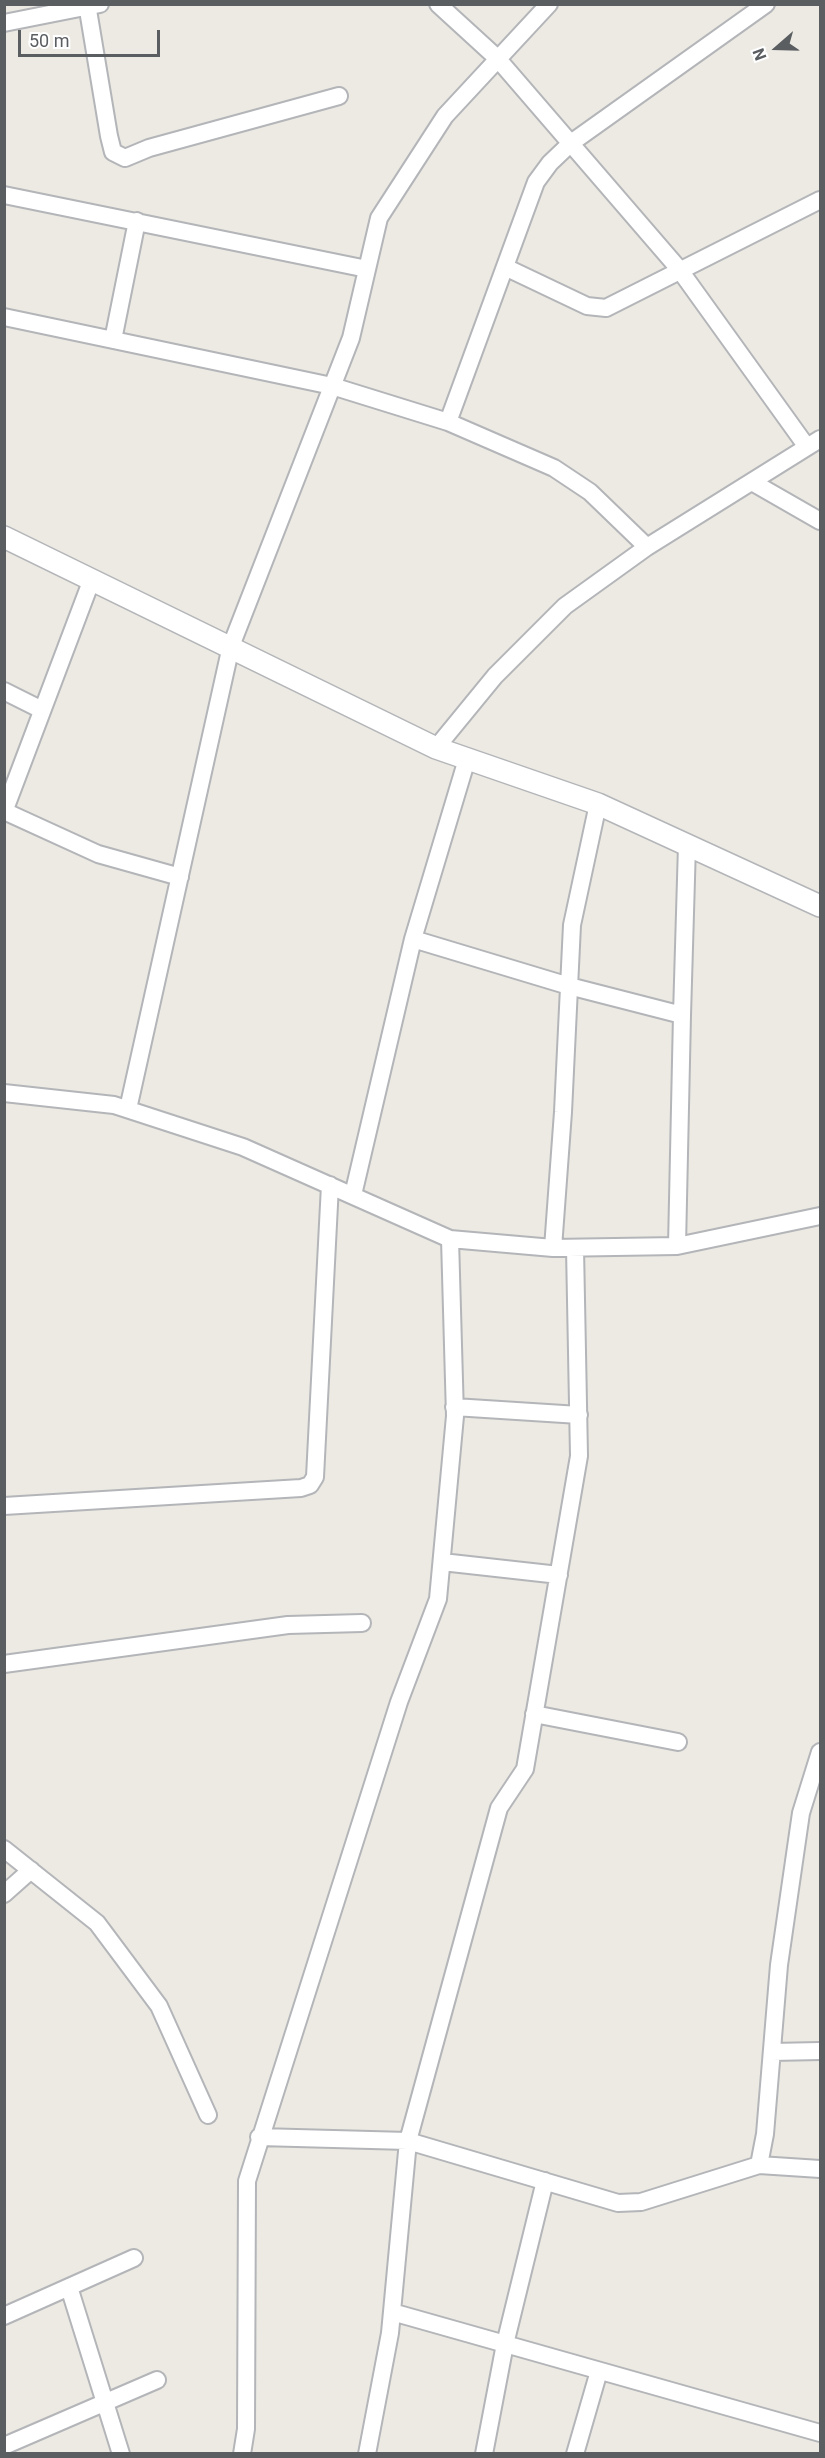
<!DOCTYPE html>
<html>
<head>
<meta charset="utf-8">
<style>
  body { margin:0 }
  #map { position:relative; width:825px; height:2458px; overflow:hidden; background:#eceae3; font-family:Roboto,sans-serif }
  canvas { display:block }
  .frame { position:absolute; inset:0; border:6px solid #5b5e61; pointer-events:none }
  .north { position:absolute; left:747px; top:18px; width:60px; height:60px; -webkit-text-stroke:4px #fff; paint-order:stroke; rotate:250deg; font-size:16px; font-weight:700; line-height:24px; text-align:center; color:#5b5e61 }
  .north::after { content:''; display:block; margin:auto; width:21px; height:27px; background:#5b5e61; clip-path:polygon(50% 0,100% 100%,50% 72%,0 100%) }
  .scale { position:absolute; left:18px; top:30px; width:142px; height:27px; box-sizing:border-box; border:3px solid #5b5e61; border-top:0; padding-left:8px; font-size:18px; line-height:21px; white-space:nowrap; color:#5b5e61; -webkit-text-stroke:4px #fff; paint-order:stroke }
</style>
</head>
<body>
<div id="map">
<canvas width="825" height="2458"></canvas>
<div class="frame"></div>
<div class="north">N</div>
<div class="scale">50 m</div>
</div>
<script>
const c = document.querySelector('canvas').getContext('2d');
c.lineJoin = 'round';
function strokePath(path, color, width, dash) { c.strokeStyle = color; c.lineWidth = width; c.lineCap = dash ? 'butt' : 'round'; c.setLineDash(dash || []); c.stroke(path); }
const minor = new Path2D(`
  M87 4 109 136 113 152 125 158 149 148 339 96
  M438 4 497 58 679 269 807 447
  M4 23 100 4
  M4 195 367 269
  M505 267 587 306 606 308 820 200
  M4 317 332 386 448 422 554 468 590 492 647 547
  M113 340 137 221
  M448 422 536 182 550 163 571 143 766 4
  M752 482 820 521
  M4 691 42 710
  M436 748 495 676 565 606 647 547 820 439
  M4 811 98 854 180 877
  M4 812 92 579
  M413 939 569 986 682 1015 687 845
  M4 1093 114 1105 243 1147 450 1239 553 1248 677 1246 820 1216
  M128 1109 231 646 351 338 379 218 445 116 549 4
  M353 1195 413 939 467 759
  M677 1246 682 1015
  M553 1248 563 1112 572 925 598 804
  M454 1407 579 1415
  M4 1506 301 1488 310 1485 315 1477 330 1185
  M442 1562 559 1575
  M4 1664 288 1625 362 1623
  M534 1714 678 1742
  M4 1849 97 1923 159 2006 208 2115
  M4 1894 31 1870
  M772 2052 820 2051
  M259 2137 408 2141 618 2203 641 2202 759 2165 820 2169
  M759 2165 765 2134 779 1965 801 1813 820 1752
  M69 2287 121 2454
  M392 2312 820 2433
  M4 2316 134 2258
  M4 2446 157 2380
  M242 2454 246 2429 247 2181 399 1702 438 1599 455 1416 450 1239
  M367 2454 390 2333 408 2141 499 1808 525 1769 579 1456 575 1248
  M484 2454 505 2344 545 2181
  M575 2454 599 2371`);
const tertiary = new Path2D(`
  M4 537 436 748 598 804 820 906`);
strokePath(minor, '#b3b5b8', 20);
strokePath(tertiary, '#b3b5b8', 24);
strokePath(minor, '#fff', 16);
strokePath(tertiary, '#fff', 21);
</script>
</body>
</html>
